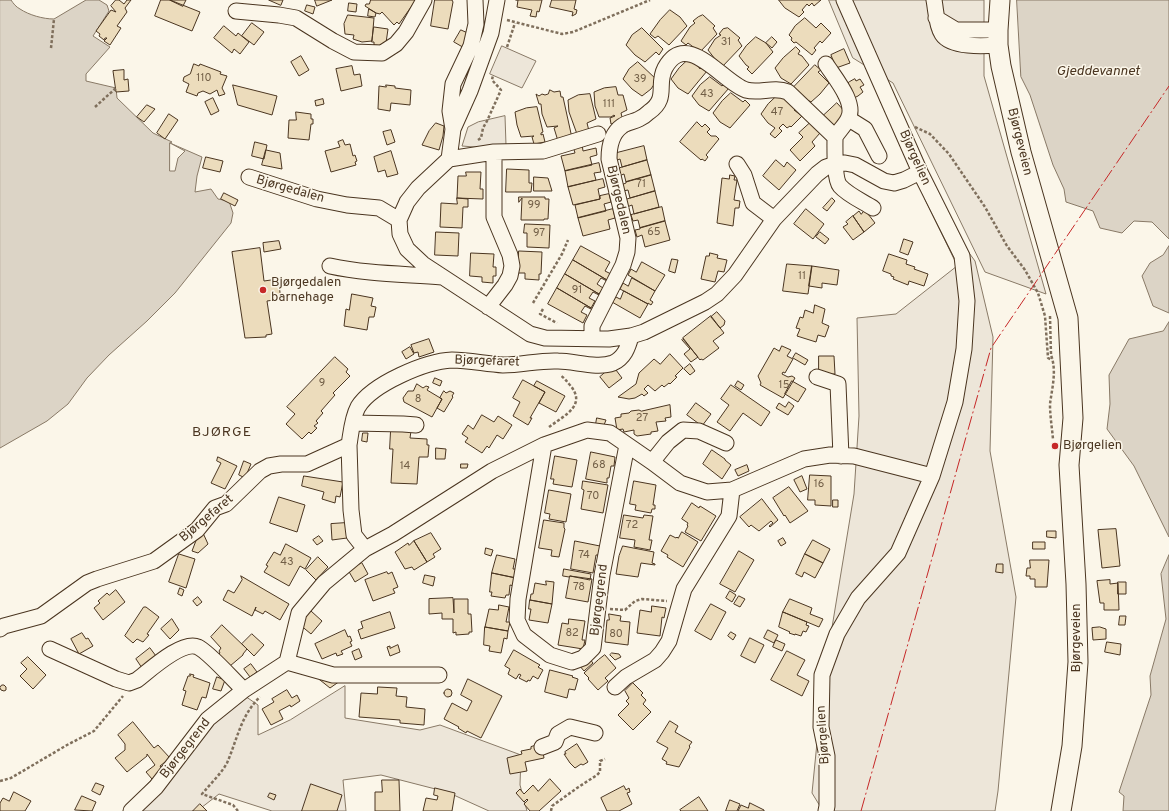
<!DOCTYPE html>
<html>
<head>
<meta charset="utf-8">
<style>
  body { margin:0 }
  canvas { display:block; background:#fbf6e9 }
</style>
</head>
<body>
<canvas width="1169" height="811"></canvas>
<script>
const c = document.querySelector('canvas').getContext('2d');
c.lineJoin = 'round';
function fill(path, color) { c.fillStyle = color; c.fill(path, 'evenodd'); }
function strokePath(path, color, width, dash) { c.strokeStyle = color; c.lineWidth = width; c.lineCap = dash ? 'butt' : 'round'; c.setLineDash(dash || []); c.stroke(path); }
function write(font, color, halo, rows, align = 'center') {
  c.font = font + ' Overpass,sans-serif'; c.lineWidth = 3; c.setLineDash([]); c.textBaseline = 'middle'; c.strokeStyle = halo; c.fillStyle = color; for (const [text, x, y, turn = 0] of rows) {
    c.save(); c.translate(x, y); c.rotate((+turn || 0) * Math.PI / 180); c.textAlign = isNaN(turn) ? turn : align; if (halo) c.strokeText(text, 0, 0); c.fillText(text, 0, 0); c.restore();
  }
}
const green = new Path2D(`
  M829 0H984V76L1046 294 985 272 893 83 853 58Z
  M502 46 536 61 522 88 490 74Z
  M505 116 506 145 474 147 462 146 468 127 478 122Z
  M925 199 937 209 975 261 993 337 990 451 1016 597 998 791 995 811H823L812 793 823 682 854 494 859 416 857 318 896 314 957 266Z
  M345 686V718L420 730 440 725 521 755 520 785 527 811H489L447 792 381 775 343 780 346 811H272L219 794 197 811H126L144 788 180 749 242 694 258 705V735L290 720Z`);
const water = new Path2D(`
  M0 0H11C13 3 16 7 20 9 29 15 43 19 54 19L86 0H99L107 5 109 11 93 36 110 47 86 74V81L116 88 117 98 153 133 172 142 170 143 202 157 197 176 195 192 211 189 218 199 229 201 233 213 231 223 175 293 147 321 109 355 87 378 68 404 47 421 0 448Z
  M1017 0H1169V239L1152 222 1134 221 1122 233 1100 228 1093 211 1066 202 1064 189 1053 165 1030 95 1021 77Z
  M1169 246V313L1153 306 1142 276 1150 263 1163 255Z
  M1169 322V537L1134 466 1107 429 1110 404 1109 375 1129 339 1163 331Z
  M1169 555V811H1123L1124 796 1119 792 1151 695 1150 676 1166 619 1161 574Z`);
const pier = new Path2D(`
  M170 143 185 151 178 158 175 171H170Z`);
const building = new Path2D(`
  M116 0H119L124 4 127 0H131L125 8 127 12 117 26 121 28 110 45 104 41 107 38H105L104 40 99 36 100 34 96 31 111 10 116 12 111 6Z
  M161 0H170L200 12 192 31 155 16Z
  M170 0H186L183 6Z
  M269 0H283L281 5Z
  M315 0H332L317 6Z
  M371 0H416L399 24 397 22 394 25 382 12 380 14 376 13 365 6 366 4H369Z
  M435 0H452L453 2 448 29 431 26Z
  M516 0H542L539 12 537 11 536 17 530 16 532 10 517 7 518 0Z
  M552 0H576L574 9 577 10 576 14 572 16 573 12 550 7Z
  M779 0H821L814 6 812 3 809 6 807 4 802 10 804 12 799 17 785 8Z
  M349 3 357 4 356 12 348 11Z
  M307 5 315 7 313 14 305 11Z
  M369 9 376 13 375 17 368 16Z
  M670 10 680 17 687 26 669 45 658 36 655 38 650 34 660 20Z
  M348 15 374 18 372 41 362 42 353 39 354 35 345 34 344 24Z
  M703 15 715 26 713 28 717 34 700 52 688 43 686 45 681 41 690 27 695 23 693 21 698 17Z
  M805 18 816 28 821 23 831 33 822 43 820 41 814 48 816 50 812 55 796 42 794 43 791 40 792 38 789 35 795 26Z
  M252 23 264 32 254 45 242 36Z
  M224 26 236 36 238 33 249 42 240 54 234 49 232 53 214 38Z
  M374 27 388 29 386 43 384 46 374 45V42H372Z
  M642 28 663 49 659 55 656 52 645 62 635 55 626 45 632 35Z
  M728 28 740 38 738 40 742 46 721 68 716 63 718 61 715 59 708 50 715 39 721 35 719 34 723 29Z
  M461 30 470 34 466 49 454 42Z
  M756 37 766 43 773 52 752 74 747 69 749 67 746 65 739 56 746 46Z
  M772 37 777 42 772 48 766 43Z
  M796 47 800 51 798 54 802 56 809 65 791 84 781 78 775 68 783 58Z
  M844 49 850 63 836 68 831 55Z
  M301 56 309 70 299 76 291 62Z
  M688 60 698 66 700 69 702 67 707 71 688 94 678 88 671 79 679 68Z
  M638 62 657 80 651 89 642 96 632 89 623 79 629 69Z
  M194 64 199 66 200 64 221 72 220 74 227 76 222 88 225 94 219 96 217 90 210 94 203 91 198 93 197 96 186 92 189 84 183 81 184 77 190 74Z
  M815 65 821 70 818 72 829 83 820 94 811 102 801 96 794 87Z
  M352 66 354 75 360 74 362 86 341 91 336 69Z
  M124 70V80L128 79 129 91 116 92 113 71Z
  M710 77 722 86 724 84 729 88 709 111 699 105 692 96 700 85Z
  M855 79 856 81 860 79 864 85 860 87 863 92 858 96 852 99 844 86 849 82Z
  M233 85 277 96 272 115 238 105Z
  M386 85 395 86V88L411 90 410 105 391 103 390 111 378 109 379 86 386 87Z
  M616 87 618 95H623L627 110 621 113 623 121 611 124 610 118 615 116 614 115 611 117H599L595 106 594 92 604 88Z
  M550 90 554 92 560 91 561 97H563L572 138 558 141 554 128 558 126 547 127 542 114 541 104H539L536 94 539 96 542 94 545 95 548 94Z
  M731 93 743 102 745 100 750 105 730 128 720 122 713 113 722 101Z
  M590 94 596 119 587 123 589 131 577 134 569 112 568 100 578 95Z
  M778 95 797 107 794 110 802 116 791 127 790 126 787 128 783 124 779 128 782 131 775 138 770 134 775 128 768 123 761 114 768 104Z
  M213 98 219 111 211 115 205 102Z
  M323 99 324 104 316 106 315 101Z
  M837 103 847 114 832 127 822 117Z
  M147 105 155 109 144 122 137 117Z
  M537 107 543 132 541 133V135L543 134 545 142 534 144 532 137 534 136 521 137 517 125 515 112 526 108Z
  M296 112 311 114V119H313V124H311L309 140 288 138 289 120H296Z
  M169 114 178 120 165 139 157 133Z
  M697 122 702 127 705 124 710 129 707 132 711 136H716L719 139 706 155 708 157 705 161 702 159 701 160 680 142Z
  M436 123 444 126 443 136 439 150 422 145 429 131Z
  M810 123 816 127 820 133 812 142 815 146 800 161 790 150 803 137 799 133Z
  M391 130 395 142 387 145 383 132Z
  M343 140 345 145 350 144 353 156 355 155 357 161 355 162 356 165 331 172 325 151 340 147 338 142Z
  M255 142 267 145 264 159 252 156Z
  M582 144 583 151 596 148 597 155 590 157 592 165 565 171 561 156 575 153 573 146Z
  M644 146 647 160 622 167 620 159 615 161 613 154Z
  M266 150 280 153 282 169 262 165Z
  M391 151 398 174 387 177 385 170 378 172 374 157Z
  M206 157 223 161 220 172 203 168Z
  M647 160 651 175 626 182 624 174 619 176 617 169Z
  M776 160 784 167 787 162 796 170 779 190 763 176Z
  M599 163 601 172 594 173 596 180 568 187 565 171Z
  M507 169 529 170V183H532L531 192H506Z
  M466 172H481L480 189H483V199L457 198 458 176H466Z
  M651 175 655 191 630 198 628 190 623 191 621 185 626 183V182Z
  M730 175 735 176 734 180H737L734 200 740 201 739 208H735L733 226 717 223 722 178 729 179Z
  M534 177 548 178 552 191H534Z
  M603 179 605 187 598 189 600 199 573 205 568 187Z
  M655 191 659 207 634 214 632 205 627 207 625 200Z
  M224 193 238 200 235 206 221 199Z
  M609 194 611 202 604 204 606 211 578 218 575 205 600 199V196Z
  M519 197H545V199H549L548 219H544V220H521L522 198 519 202Z
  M457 198 468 199V207H463L462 228 440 227 441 203 457 204Z
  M832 198 835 201 827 211 823 208Z
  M662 207 665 221 640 228 638 220 633 221 631 215Z
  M613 209 615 218 608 220 610 229 583 236 578 218Z
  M806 209 824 224 813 239 794 224Z
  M865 210 875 223 864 232 853 216 859 211 861 214Z
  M853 216 864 232 853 240 843 227 848 224 846 222Z
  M665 221 670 240 645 247 642 235 637 237 635 230 640 229V228Z
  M525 224 550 225 549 248 527 247V233H524Z
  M436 232 459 233 458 256 435 255Z
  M820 232 829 239 825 244 816 237Z
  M904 239 913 242 908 255 900 252Z
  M279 241 281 249 264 252 263 243Z
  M581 246 610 262 605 271 611 274 607 280 573 260Z
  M260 248 264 281 278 279 281 299 267 301 272 334 266 335V337L245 338 232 252Z
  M519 251 542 252 541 274H539V280L525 279V273H518Z
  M471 253 494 254 493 267H496V276H493V283L482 282V277L470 276Z
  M710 253 718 255 717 258 727 260 724 272 718 271 715 282 701 279 706 256H709Z
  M889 254 907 260 906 264 915 267 914 269 928 274 924 286 909 281 908 285 893 279 894 277 891 276V274L883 271Z
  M672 259 678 260 675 273 669 271Z
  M573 260 607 280V281L601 278 597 284 603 288 599 294 565 274Z
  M642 262 665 275 655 291 628 275 631 269 636 272Z
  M787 264 812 266 808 294 783 291Z
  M812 266 839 270 837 285 822 283V288L809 286Z
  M565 274 599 294V295L593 292 589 298 595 301 591 308 557 288Z
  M632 278 655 291 650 300 653 302 651 305 648 303V304L620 289 623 283 628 286Z
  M557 288 591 308V309L585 306 581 312 587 315 583 323 548 304Z
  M624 291 648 304 640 318 612 302 616 297 620 299Z
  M352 294 373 298 371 306 376 307 374 317H369L367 330 344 326 346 309 349 310Z
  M815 305 825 309 822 323 829 326 825 337 818 335 816 342 797 336 800 329 796 328 800 317 803 318 805 310 813 313Z
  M717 312 725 321 724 325 720 328 711 317Z
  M711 316 724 333 713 341 719 348 703 360 701 359 700 360 683 338Z
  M429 339 434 352 419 357 418 352 414 353 411 345Z
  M683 339 698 357 691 362 684 354 690 349 682 340Z
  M782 346 791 350 787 356 793 359 785 373 783 372 782 374 788 377 792 376 795 378 783 398 760 385 761 383 758 376 774 348 779 351Z
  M410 347 414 354 406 359 402 352Z
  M796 353 808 360 805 365 793 358Z
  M670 354 683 368 675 376 677 377 670 384 669 383 664 387 662 385 655 391 648 385 644 389 648 393 644 396 642 394 635 398 629 399 618 397 636 384 639 373 654 359 660 364Z
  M819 356H834L835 374 819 375Z
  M335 357 348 369 346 372 350 376 333 393 335 395 321 411 323 413 316 421 318 423 314 426 317 428 311 434 309 432 302 439 286 424 295 414 287 407Z
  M690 364 695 371 690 375 684 369Z
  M613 366 622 378 609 388 600 377Z
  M435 378 442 381 440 386 433 383Z
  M523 380 545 392 530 418H532L528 425 513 416 520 402 513 398Z
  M537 381 565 396 556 412 539 403 545 392 534 386Z
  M738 381 744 385 741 390 735 386Z
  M792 381 806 389 798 402 785 394Z
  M417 384 423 388 426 386 429 387 427 390 442 399 432 417 404 402 403 398 408 391H413Z
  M731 385 770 412 761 426 743 413 730 431 717 422 729 405 721 399Z
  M444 391 446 393 450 391 454 393 452 396 453 397 444 412 437 408 442 399 440 398Z
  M789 402 794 406 788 415 776 408 779 403 785 407Z
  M696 403 711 414 702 426 687 415Z
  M670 405 671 417 665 418 666 421 656 422 658 431 651 432V434L637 436 634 434V430L624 432 623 429 617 430 615 418 621 417V414L629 413 631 411 639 410 641 411Z
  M482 415 494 422 498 416 512 425 503 439 497 435 489 448 487 446 482 453 465 442 468 438 462 434 468 425 473 429Z
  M597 418 606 420 604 425 596 424Z
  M391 430 411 431 410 438 427 439V445H429L428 457H419L417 484 391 483 393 449H390Z
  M363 433H368L367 442 362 441Z
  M436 448 446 449 445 459H436Z
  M712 450 725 459V460L731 465 722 479 703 464Z
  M591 452 615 457 614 466H611L609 478H607V483L586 479Z
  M555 456 577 460 572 487 553 484 554 479H551Z
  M218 457 237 466 225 489 211 483 221 463 217 461Z
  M244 461 251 464 245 478 239 475Z
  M461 464H468L467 468H461Z
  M747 465 749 471 738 476 735 470Z
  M810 475 831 476V506L815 505V500H808Z
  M304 476 343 482 340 497 336 496 335 503 322 499 324 492 302 486Z
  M802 476 807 489 800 492 794 480Z
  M583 481 608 485 603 513 581 509 584 490 582 489Z
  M634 481 656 485 653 505H655V509H652L651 513 635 510 636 505 630 504Z
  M789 487 808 511 790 523 785 515 784 516 773 498Z
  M549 490 571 494 566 522 549 519 550 514 545 513Z
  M279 497 305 505 297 532 270 523Z
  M762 499 778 520 770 527 769 526 773 523 771 521 759 531 751 525 749 527 740 517Z
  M833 500H838V507H833Z
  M692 503 699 508 700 506 716 516 701 541 685 532 688 526 687 525 688 523 682 519Z
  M624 515 643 518 644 515 653 516 649 540H652L650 550 634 547 635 540 620 538Z
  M544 520 564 523V528L565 529 559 557 551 556 552 550 539 548Z
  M346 523 347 538 332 540 331 524Z
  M1116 529 1120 566 1102 568 1098 530Z
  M1047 531H1056V538L1047 537Z
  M682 532 698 542 683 567 667 557 668 555 661 551 670 535 676 538 677 537 678 538Z
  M203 533 208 544 198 553 192 551 197 538Z
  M431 533 441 549 433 554 435 557 427 562 414 541Z
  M319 536 323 541 317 545 313 540Z
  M783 538 786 543 781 546 778 541Z
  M813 540 830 549 823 563 805 554Z
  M414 541 427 562 414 570 412 567 405 569 395 552 408 543 409 545Z
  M575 541 600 546 599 555H596L593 573 571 569Z
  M1033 542H1045V549H1033Z
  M286 544 311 558 305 569 300 566 289 586 264 572 268 566 266 565 274 552 280 555Z
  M623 546 654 552 652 563 655 564V565L641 563 638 577 616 574 619 556Z
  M486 548 493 550 491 556 485 554Z
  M739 551 754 560 735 592 720 584Z
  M179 554 195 559 186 588 169 582Z
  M805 554 823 563 815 578 804 572 802 577 796 574Z
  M497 555 515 559 513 569H517L516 578 492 573Z
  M318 557 328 567 316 580 306 570Z
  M1030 560H1049L1047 587H1035V579H1030V576H1026L1027 568H1030Z
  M362 563 368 574 355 582 348 570Z
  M997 564H1003V573L996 572Z
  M564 569 591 574 590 580 570 576 569 577 563 576Z
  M387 572 388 574 392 572 398 587 393 589 395 593 373 601 365 580Z
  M492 573 516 578 514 586 510 585 509 595H506L505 598 491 596 492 592H490Z
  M425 575 435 577 433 586 423 583Z
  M241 576 289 604 280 620 265 611 263 614 255 610 256 607 252 616 223 600 228 590 234 593 242 580Z
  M570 576 592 579 588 602 566 598Z
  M1110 580V584L1118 583 1119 610H1104V603H1100L1097 581Z
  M546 581 554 582 552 604 530 600 531 594H533L535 583 546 585Z
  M1118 582H1126V594H1118Z
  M180 588 184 590 182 596 178 594Z
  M116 590 125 602 103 620 94 608 100 603 98 601 107 593 109 595Z
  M730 591 736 595 732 602 726 598Z
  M739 596 745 599 740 607 734 604Z
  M198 597 202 602 197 606 193 601Z
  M453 598 454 613V599H468V614H471L472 632H469V634L456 635V632L453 633V619H442V613L429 614V599Z
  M790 599 812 608 810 614 823 619 819 627 783 612Z
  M530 600 552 604 548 623 529 620 531 609H529Z
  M711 604 726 612 711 640 695 631Z
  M499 605 509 607 506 622H510L508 631 485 627 489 609 498 610Z
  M652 606 666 608 664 618 662 617 660 636 637 633 640 610 651 612Z
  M144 607H146L159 617 147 634 149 635 143 642 137 639 133 643 125 636Z
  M311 611 322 621 311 634 299 624Z
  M390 612 395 628 361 639 358 630 363 628 361 622Z
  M783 612 807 622 806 625 809 626 806 632 803 631 801 636 795 634V635L789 633 790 632 779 627Z
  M609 614 621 616 620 621 630 622 628 645 605 642 607 620H609Z
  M1120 616H1126L1125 625H1119Z
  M172 619 179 630 170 639 161 629Z
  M569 619 585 621 582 640H585L583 649 558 645 562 623 568 624Z
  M222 625 247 649 243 654V655L230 666 218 655 220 653 219 651 221 648 211 637Z
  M485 627 508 631 507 639 504 638 501 653 489 651 490 646 484 645Z
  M1100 627 1106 629V639L1093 640 1092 628Z
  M345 630 348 637 350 636 352 641 350 642 352 646 341 651 343 654 337 656 336 653 322 659 315 644Z
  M768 630 778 635 774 643 764 638Z
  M731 632 736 635 733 640 728 636Z
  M82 633 86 639 88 638 93 646 79 654 71 639Z
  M252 634 264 645 254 656 242 644Z
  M750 638 764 645 755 663 741 656Z
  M776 640 785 644 782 651 773 647Z
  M1107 642 1121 644 1120 655 1105 652Z
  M398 645 400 652 390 656 387 647 390 646V648Z
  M150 648 159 660 144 671 136 659Z
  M359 649 362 657 355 660 352 652Z
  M514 650 540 665 538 667 543 670 538 679 533 676 530 681 528 680 527 682 519 678 521 675 519 674 516 679 508 674 510 669 505 666Z
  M787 651 805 660 797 675 809 681 802 696 771 680Z
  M612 653 619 654 621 657 615 660 610 655Z
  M605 655 616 668 605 678 608 681 598 690 588 679 589 678 584 673 598 660Z
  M28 657 46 675 33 689 20 676 27 669 21 663Z
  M588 657 593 663 584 671 579 665Z
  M251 664 257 672 250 677 244 669Z
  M550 670 573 676 572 677 578 679 575 690 569 689 567 698 545 692Z
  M190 674 194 675 193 677 210 683 206 698 202 697 197 710 182 705 186 691 183 690 188 676H190Z
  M326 675 340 681 330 688 320 680Z
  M217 677 225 680 221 691 213 689Z
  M468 679 502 696 481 738 467 731 466 733 458 728 459 727 444 719 452 703 467 711 472 701 461 695Z
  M633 683 643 693 641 695 646 700 643 704 651 712 633 730 618 715 629 704 626 701 629 698 625 691Z
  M2 685H4L6 687V690L4 691 1 690 0 688Z
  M378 687 397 688 396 696 407 697 406 707 425 709 424 725 400 723V720L359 717 361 693 377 694Z
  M444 693a4 4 0 1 1 8 0a4 4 0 1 1-8 0Z
  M287 690 292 698 297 695 300 701 291 707 290 705 279 711 283 719 271 725 262 709 274 702 272 699Z
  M670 721 678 726 675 732 692 742 689 746 690 747 679 767 666 764 667 762 662 759 668 748 657 742Z
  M133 722 154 748 158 745 170 758 160 766 162 769 152 779 146 772 155 765 147 754V756L127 772 115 758 125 750V744L118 735Z
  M577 744 588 762 583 765 581 764 575 768 570 763 564 754H566L565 752Z
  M537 745 542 747 544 758 525 762 527 771 510 774 507 758 522 754 521 751 531 749V747Z
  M550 779 561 791 539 811H530L524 804 528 800 527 799 524 802 516 793 520 789 524 794 533 785 538 791Z
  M382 780H399L400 811H375V792H382Z
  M96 783 104 786 100 795 92 791Z
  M311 784 342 795 337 811H302Z
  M624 786 626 790 629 788 630 792 627 793 632 804 619 811H607L601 798Z
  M435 788 455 793 452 811H423L426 798 437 800 438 796 434 795Z
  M14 792 31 801 25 811H0V803L3 798 9 801Z
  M270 793 276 795 274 800 268 797Z
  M82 796 96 802 92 811 75 810Z
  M699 797 708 811H681L680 810Z
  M730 800 740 804 737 811H726Z
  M750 803 764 810V811H738L741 805 748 808Z
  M200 804 207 811H193Z`);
const path = new Path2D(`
  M507 20 562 34 573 32 650 0
  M507 47 515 23
  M51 48 54 19
  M95 107 116 88
  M915 127 930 134 949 154 985 207 1007 246 1025 270 1038 293 1045 316 1048 358 1052 360
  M478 140 481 138 483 128 487 121 501 90 492 80 493 75
  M533 303 562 254 568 240
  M543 309 540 314 557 323
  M1050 316 1051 355C1057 371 1052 388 1050 404 1050 416 1052 428 1053 439
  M549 427C565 415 588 405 569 384 566 380 563 377 560 375
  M610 609 625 610 635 601 642 599 667 601
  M0 781 11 778 67 745 94 731 123 696
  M238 811 233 805 202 794C210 784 221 774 227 763 237 740 241 715 260 697
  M551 811 552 806 577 788 597 775 600 772V761L605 759`);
const minor = new Path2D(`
  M497 0 491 33 470 91 453 129 449 159 418 188 407 202 399 220 400 234 407 249 423 264 530 334 545 338 609 339 631 336 644 332 705 302 717 294 735 275 774 219 817 174 826 167 835 164 845 163 855 165 884 181 894 183 904 180 920 172
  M934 0C936 10 936 25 942 34 951 48 984 46 998 45
  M236 11 279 15 296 18 333 41 354 52 382 53 396 44 406 32 424 0
  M936 18 956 30H998
  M826 64C834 77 857 103 848 119 845 125 839 131 835 137
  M849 119 865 129 879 156
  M453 129 450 111 453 84 471 46 476 24 475 0
  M449 159 494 152 543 151 598 134
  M737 164 744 175 753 203 774 219
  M249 177 317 199 347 205 379 208 399 220
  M330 266C366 274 405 274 442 277
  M488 307 505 285 510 276 512 266 510 255 494 217V152
  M592 338V326L623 265 627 252 628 238 609 159C609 147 612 133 622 126 627 122 634 122 639 119 643 117 646 115 649 112 669 98 656 85 665 68 687 28 723 83 746 90 760 94 773 86 788 92L835 137C835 147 834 179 840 186 848 195 862 201 873 208
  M817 377 838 384 841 456
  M353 423 403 424 416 425
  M349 445 351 510 354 535 365 549
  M544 445 518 599 517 620 524 635 550 655 572 662 583 658 593 648 602 575 627 445
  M652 462 668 442 683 430 699 431 726 443
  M0 629 4 626 41 616 87 583 97 579 154 561 197 530 215 508 226 504 260 471 269 466 281 464H307L349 445C351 433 352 418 358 407 372 384 426 361 452 360 469 360 486 364 503 365 522 365 540 360 558 361 575 361 597 369 613 363 624 358 628 348 631 336
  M50 649 116 679 129 683 137 680C150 670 182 640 198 647 210 653 233 680 244 690
  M287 662 333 675H439
  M615 687 626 677 655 660 662 652 669 641 684 589 729 516 732 490
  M542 747 555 742 558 734 570 727 595 733
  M131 811 156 787 208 719 244 690 287 662 299 613 324 583 365 549 393 534 492 471 544 445 587 430 610 433 652 462 680 483 707 492 732 490 804 459 830 455 854 456 932 476
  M826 811 827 806V756L821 727 822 675 837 634 858 598 898 553 932 476 955 402 964 349 967 301 962 256 920 172 844 0`);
const major = new Path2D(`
  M1000 0 998 30V45L1001 66 1021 152 1068 318 1073 418 1069 465 1076 584 1078 662 1072 746 1061 811`);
const power = new Path2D(`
  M861 811 991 348 1169 86`);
const markers = [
  [263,290,4,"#c62828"],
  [1055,446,4,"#c62828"]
];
const numberNames = [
  ["31",726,43],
  ["110",204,79],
  ["39",640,80],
  ["43",707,95],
  ["111",609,105],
  ["47",777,113],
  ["71",641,185],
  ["99",534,206],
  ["65",654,233],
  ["97",539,234],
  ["11",802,277],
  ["91",577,291],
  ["9",322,384],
  ["15",784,386],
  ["8",418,400],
  ["27",642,419],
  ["68",599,466],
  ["14",405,467],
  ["16",819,485],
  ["70",593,497],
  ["72",632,526],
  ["74",584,556],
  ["43",287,563],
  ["78",579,588],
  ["82",572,634],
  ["80",616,635]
];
const streetNames = [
  ["Bjørgeveien",1019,142,76],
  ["Bjørgelien",914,158,66],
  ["Bjørgedalen",290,190,16],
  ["Bjørgedalen",618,200,77],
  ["Bjørgefaret",487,362,2],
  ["Bjørgefaret",207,519,-40],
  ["Bjørgegrend",600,600,-83],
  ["Bjørgeveien",1077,638,-90],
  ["Bjørgelien",824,735,-94],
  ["Bjørgegrend",186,749,-52]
];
const poiNames = [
  ["Bjørgedalen",271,283],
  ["barnehage",271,298],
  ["Bjørgelien",1063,446]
];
const waterNames = [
  ["Gjeddevannet",1098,72]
];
const neighbourhoodNames = [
  ["BJØRGE",222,433]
];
fill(green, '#ede6d9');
strokePath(green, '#887966', 1);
fill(water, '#dcd4c6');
strokePath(water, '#887966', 1);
fill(pier, '#fbf6e9');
strokePath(pier, '#887966', 1);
fill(building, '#ecdcbc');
strokePath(building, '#4a3520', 1);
strokePath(minor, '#4a3520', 17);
strokePath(major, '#4a3520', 21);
strokePath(path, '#7f6f5c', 2.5, [3, 2]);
strokePath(minor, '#fbf6e9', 15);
strokePath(major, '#fbf6e9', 19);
strokePath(power, '#c62828', 1, [14, 3, 2, 3]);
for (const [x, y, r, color] of markers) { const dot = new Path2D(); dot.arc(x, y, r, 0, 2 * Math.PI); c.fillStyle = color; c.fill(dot); strokePath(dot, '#fbf6e9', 1.5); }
write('11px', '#725f47', null, numberNames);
write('13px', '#4a3520', '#fbf6e9', streetNames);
write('13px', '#4a3520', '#fbf6e9', poiNames, 'left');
write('italic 14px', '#4a3520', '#fbf6e9', waterNames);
c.letterSpacing = '1px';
write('14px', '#4a3520', '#fbf6e9', neighbourhoodNames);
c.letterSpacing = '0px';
</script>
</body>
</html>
